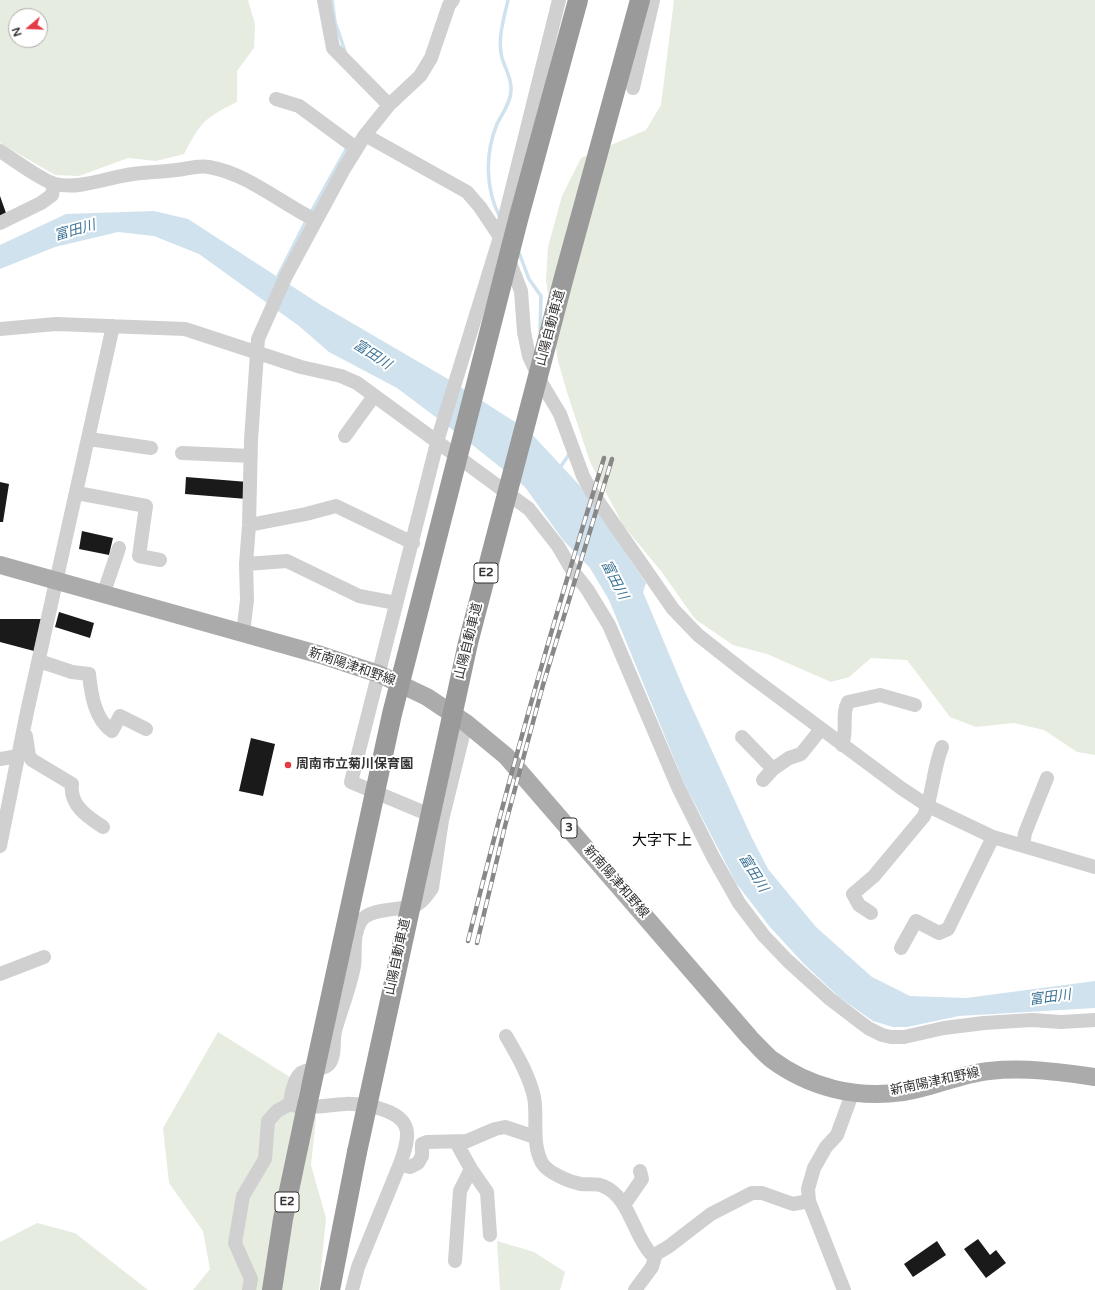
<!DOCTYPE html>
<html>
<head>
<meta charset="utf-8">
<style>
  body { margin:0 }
  #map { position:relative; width:1095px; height:1290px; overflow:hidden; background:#fff; font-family:"Varela Round",sans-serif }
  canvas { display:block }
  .north { position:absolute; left:8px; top:8px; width:40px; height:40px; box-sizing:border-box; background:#fff; border:1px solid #adadad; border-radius:50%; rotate:251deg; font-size:11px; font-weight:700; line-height:16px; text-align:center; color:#333 }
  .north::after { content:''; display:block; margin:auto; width:14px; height:18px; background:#e63946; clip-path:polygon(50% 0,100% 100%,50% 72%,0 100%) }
</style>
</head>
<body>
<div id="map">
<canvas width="1095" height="1290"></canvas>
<div class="north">N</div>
</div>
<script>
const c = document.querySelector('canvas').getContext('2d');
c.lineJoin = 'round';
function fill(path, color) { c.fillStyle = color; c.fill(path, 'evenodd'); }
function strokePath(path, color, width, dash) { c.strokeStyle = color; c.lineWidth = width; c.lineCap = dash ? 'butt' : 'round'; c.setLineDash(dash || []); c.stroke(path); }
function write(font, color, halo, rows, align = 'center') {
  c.font = font + ' "Varela Round","Noto Sans JP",sans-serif'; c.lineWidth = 4; c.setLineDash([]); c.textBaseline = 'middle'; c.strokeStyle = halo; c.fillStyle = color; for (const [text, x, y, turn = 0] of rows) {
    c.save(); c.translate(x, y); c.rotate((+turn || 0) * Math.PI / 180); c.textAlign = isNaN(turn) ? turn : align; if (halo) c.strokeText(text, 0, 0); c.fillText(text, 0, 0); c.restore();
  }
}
const green = new Path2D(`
  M0 0H248L255 24 254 48 237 71V102C204 118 201 122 184 154L156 161 128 158 79 176 55 175 0 143ZM16 16H40V40H16Z
  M674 0H1095V755L1077 752 1044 730 1014 723 976 727 950 717 907 660 871 658 849 677 831 682 767 654 733 645 695 619 661 571 623 525 590 462 567 392 558 361 546 280 548 247 562 196 581 158 646 130 661 105Z
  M218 1032 309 1089 316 1119 311 1165 326 1218 319 1290H193L210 1269 203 1231 169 1183 163 1128Z
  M37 1223 75 1233 148 1290H0V1242Z
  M497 1241 534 1252 565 1272 560 1290H500Z`);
const water = new Path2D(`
  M154 211 188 219 321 305 448 379 529 431 581 487 646 583 643 592 685 692 752 838 768 869 816 927 872 977 910 996 966 998 1095 981V1008L959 1016 907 1027H893L873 1021 839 997 804 964 770 927 736 883 684 783 609 600 590 568 563 540 525 487 465 439 397 388 329 352 299 326 199 254 154 236 118 232 55 247 0 269V245L66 214Z`);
const stream = new Path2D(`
  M332 0 335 22 345 51
  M310 214 348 146
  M500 217C485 189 485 153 497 124 502 114 511 102 511 90 512 79 505 68 502 58 497 40 504 18 508 0
  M518 250 529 279 541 296 540 332
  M276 280 307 219
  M559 469 570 453`);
const building = new Path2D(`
  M0 196 6 213 0 216Z
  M186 477 248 482 247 499 185 494Z
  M0 482 9 484 3 522H0Z
  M82 531 113 538 109 555 79 549Z
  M59 612 94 623 90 638 55 627Z
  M0 619H41L34 651 0 642Z
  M251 738 275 744 263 796 239 791Z
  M978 1239 990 1255 996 1250 1006 1263 986 1278 964 1249Z
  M937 1241 946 1255 913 1277 904 1264Z`);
const minor = new Path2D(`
  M324 0 333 48 389 105
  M633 88 653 0
  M276 99 299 106 356 148
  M365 135 467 192 480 207 500 237 521 291 524 332 529 356 542 384 560 414 583 476 591 491 673 609 698 635 745 672 901 788 928 806 993 837 1095 867
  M0 151C13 159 42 181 55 184 80 190 108 177 133 174 147 172 162 172 176 170 187 169 197 165 209 167 246 173 281 203 315 220
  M0 223 41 203 52 195 54 184
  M0 329 56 324 185 329 301 367 341 376 357 383 529 509 558 546 572 570 587 589 609 625 678 787 713 857 739 903 764 936 788 961 830 999 868 1028 882 1035 891 1037H904L944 1028 984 1023 1032 1020 1061 1022 1095 1020
  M345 436 374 396
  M89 439 151 448
  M182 453 251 456
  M77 493 146 506 139 556 160 560
  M249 525 306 514 336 506 413 543
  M246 564 287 561 359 596 396 603
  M103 595 119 548
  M243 633 247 600 246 564 249 525 251 440 258 339 286 276 344 169 365 135 389 105 420 76 431 58 449 5 453 0
  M39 661 72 672 89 674C91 694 95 720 112 731L120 716 146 729
  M26 736 29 756 32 760 72 784C69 805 88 817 103 827
  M742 737 773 769 763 780
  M842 745C848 731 841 715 848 702L880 695 915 705
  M0 759 18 756
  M773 769 789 758 801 754 821 729
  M442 820 466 723
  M0 846 27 712 113 326
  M1023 846 1025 833 1047 778
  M871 913 859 905 853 894 874 876 924 816C933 794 933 769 942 747
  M901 948 916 921 939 933 948 929 993 837
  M0 974 44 957
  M506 1036C517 1055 529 1075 534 1097 538 1118 531 1142 542 1163 548 1173 570 1182 581 1184 588 1185 597 1183 603 1186 630 1197 633 1235 651 1254H656L668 1247 711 1214 752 1193H762L793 1204 809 1201
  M290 1104C291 1096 294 1081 299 1075 308 1065 328 1074 332 1058 335 1049 333 1039 335 1031 341 1009 350 988 354 966 356 951 352 935 361 921 370 907 404 911 418 904 424 900 428 894 432 888L442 820 351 782 439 435 500 237 559 0
  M456 1142 471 1169 487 1192 490 1235
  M624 1205 642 1179 640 1171
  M455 1261 460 1191 471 1169
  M249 1290 251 1279 235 1243 243 1196 265 1159 268 1121 277 1111 290 1104C309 1110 325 1105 345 1104 356 1103 367 1106 378 1108 413 1118 411 1134 400 1164L410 1167 418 1163 422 1156V1144L427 1142 467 1141 495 1129 505 1127 535 1137
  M352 1290 358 1267 400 1164
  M635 1290 652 1267 656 1254
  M844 1290 809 1201 808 1189 814 1168 826 1147 837 1135 852 1094`);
const major = new Path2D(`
  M0 565 321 655 379 674 427 697 466 723 506 756 750 1038C757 1045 764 1053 771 1059 810 1088 856 1099 903 1092 932 1088 960 1074 989 1071 1025 1067 1060 1072 1095 1077`);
const highway = new Path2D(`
  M272 1290 283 1219 305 1115
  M330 1290 357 1152`);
const rail = new Path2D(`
  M468 941C508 779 554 618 604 458
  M477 943 505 826 543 685 612 459`);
const highwayBridge = new Path2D(`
  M305 1115 392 714 518 220 578 0
  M357 1152 468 643 564 277 640 0`);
const markers = [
  [288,765,4,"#e63946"]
];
const shields = [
  [486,573,24],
  [569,828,16],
  [287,1202,24]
];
const shieldNames = [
  ["E2",486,573],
  ["3",569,828],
  ["E2",287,1202]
];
const streetNames = [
  ["山陽自動車道",551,328,-75],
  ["山陽自動車道",469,641,-76],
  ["新南陽津和野線",352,667,19],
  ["新南陽津和野線",616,882,49],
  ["山陽自動車道",398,957,-78],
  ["新南陽津和野線",935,1082,-12]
];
const poiNames = [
  ["周南市立菊川保育園",296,765]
];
const waterNames = [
  ["富田川",75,231,-16],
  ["富田川",372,355,33],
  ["富田川",614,580,63],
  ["富田川",753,873,58],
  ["富田川",1050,998,-8]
];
const quarterNames = [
  ["大字下上",662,841]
];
fill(green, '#e6ecdf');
fill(water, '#cfe2ee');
strokePath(stream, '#cfe2ee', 3.5);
fill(building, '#1a1a1a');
strokePath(minor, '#d0d0d0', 14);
strokePath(major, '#ababab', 18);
strokePath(highway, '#9a9a9a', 20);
strokePath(rail, '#888', 4.5);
strokePath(rail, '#fff', 3, [9]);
strokePath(highwayBridge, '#9a9a9a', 20);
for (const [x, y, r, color] of markers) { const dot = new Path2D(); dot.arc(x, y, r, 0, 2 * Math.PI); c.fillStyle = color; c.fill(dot); strokePath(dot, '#fff', 1.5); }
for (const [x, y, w] of shields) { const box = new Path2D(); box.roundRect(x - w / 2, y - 10, w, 20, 3); c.fillStyle = '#fff'; c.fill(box); strokePath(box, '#333', 1); }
write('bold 12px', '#333', null, shieldNames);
write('13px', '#333', '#fff', streetNames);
write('bold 13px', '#333', '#fff', poiNames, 'left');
write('italic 14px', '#3f7597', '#fff', waterNames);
write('15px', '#000', '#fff', quarterNames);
</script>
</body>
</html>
